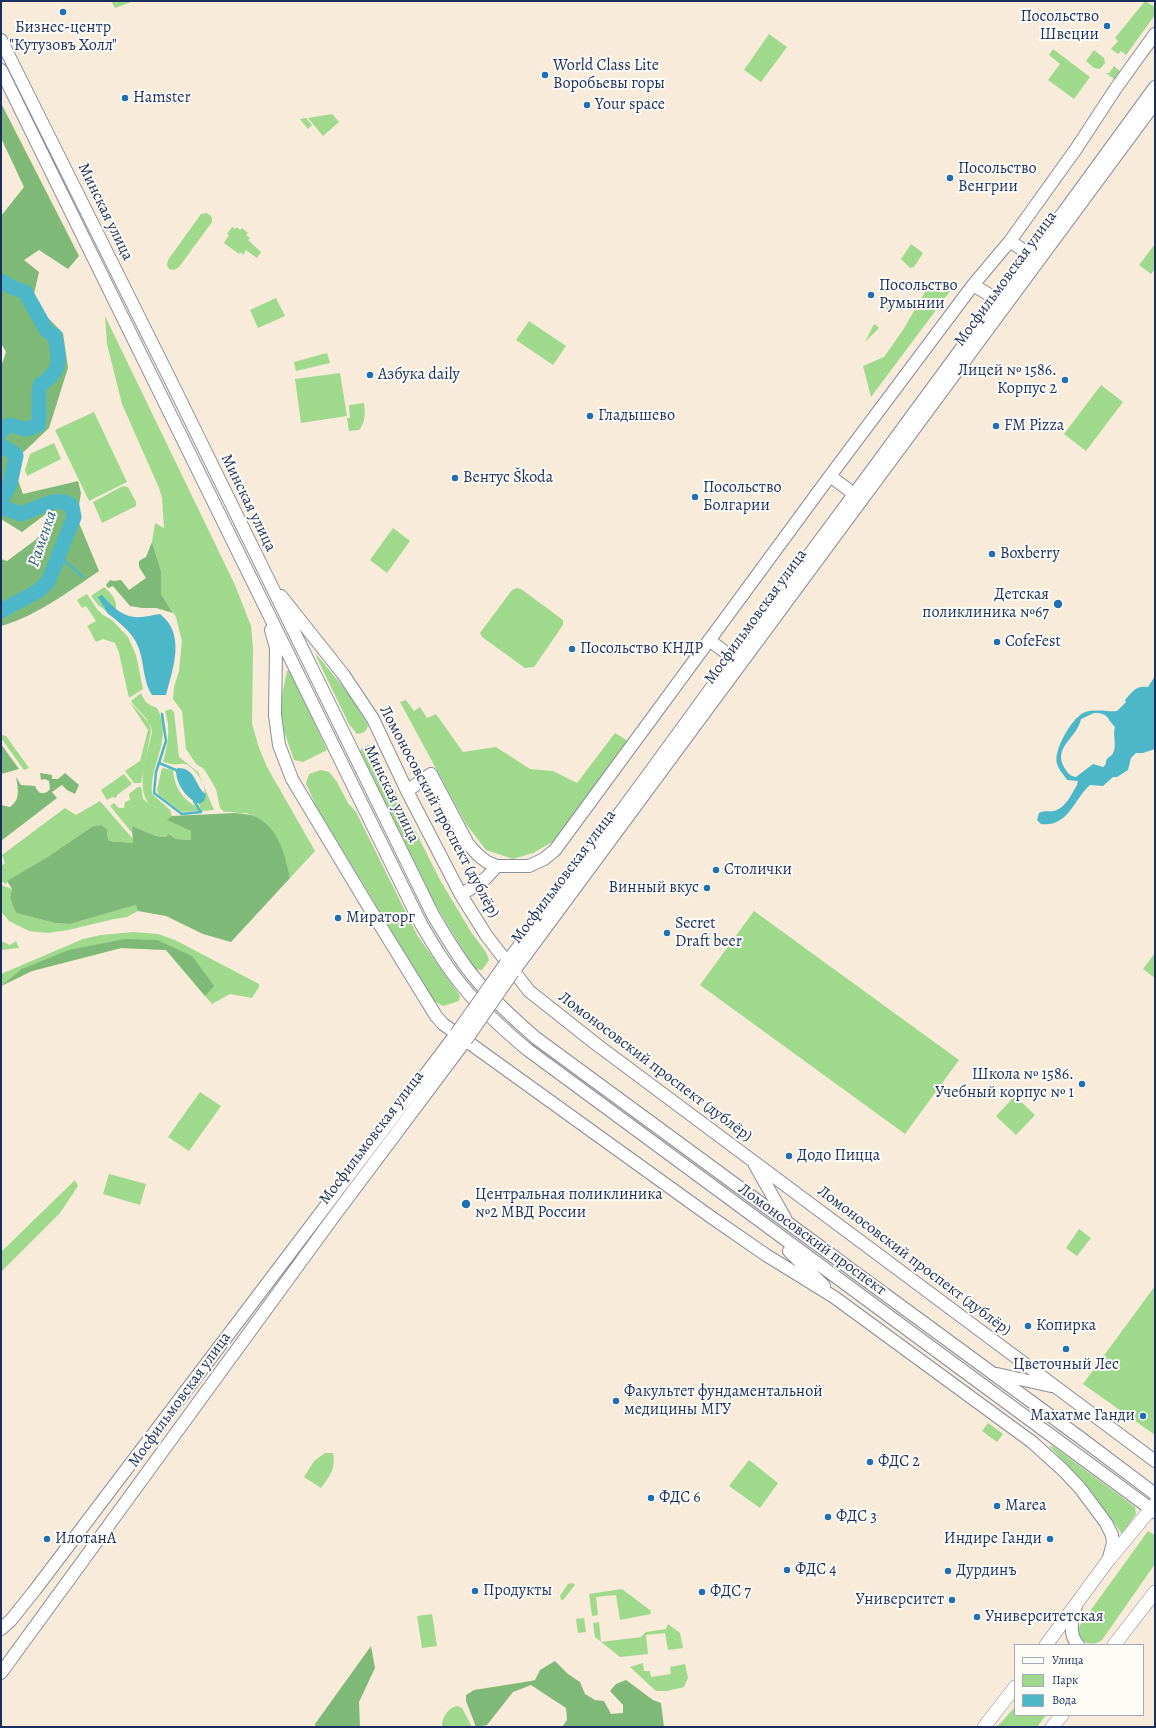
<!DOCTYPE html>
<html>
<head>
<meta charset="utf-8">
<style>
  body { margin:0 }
  #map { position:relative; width:1156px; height:1728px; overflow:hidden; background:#f8ebd9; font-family:Alegreya,serif }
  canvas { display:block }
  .frame { position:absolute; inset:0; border:2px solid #1b2f5e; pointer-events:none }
  .legend { position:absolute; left:1014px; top:1644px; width:130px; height:72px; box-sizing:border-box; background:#fdfcf7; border:1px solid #a3aaba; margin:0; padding:5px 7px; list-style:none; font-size:12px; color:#1b2f5e }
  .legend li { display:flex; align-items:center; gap:8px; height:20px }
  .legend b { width:20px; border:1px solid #a3aaba }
</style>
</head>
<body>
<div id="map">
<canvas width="1156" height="1728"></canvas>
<div class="frame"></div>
<ul class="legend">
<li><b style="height:5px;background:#fff"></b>Улица</li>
<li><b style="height:11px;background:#9ed98c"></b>Парк</li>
<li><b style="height:11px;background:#4cb7c9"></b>Вода</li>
</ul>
</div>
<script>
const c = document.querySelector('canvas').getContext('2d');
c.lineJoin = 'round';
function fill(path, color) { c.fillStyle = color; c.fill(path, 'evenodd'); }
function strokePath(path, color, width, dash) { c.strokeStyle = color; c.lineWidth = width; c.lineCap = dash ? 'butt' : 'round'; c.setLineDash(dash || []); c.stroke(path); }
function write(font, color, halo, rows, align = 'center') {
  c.font = font + ' Alegreya,serif'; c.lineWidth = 4; c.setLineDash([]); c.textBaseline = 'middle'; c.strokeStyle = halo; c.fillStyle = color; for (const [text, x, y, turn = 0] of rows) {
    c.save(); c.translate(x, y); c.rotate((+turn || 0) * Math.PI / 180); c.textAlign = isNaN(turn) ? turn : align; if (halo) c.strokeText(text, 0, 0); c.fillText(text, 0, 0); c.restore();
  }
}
const green = new Path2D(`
  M111 1H134L115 8Z
  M1145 1 1155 7V15L1126 55 1121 51 1118 54 1111 49 1118 41 1115 38Z
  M769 34 787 47 761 82 744 70Z
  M1053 49 1090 77 1074 99 1048 80 1060 64 1049 55Z
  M1094 50 1104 58 1105 63 1100 69 1094 68 1086 61Z
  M1114 66 1121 72 1115 80 1106 73H1109Z
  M332 114 339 122 323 136 308 118Z
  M306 118 312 125 308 129 300 119Z
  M207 213 212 217V222L179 267 174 270 169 269 167 265 168 260 201 214Z
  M232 227 235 229 237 227 240 230 242 228 248 233 246 235 250 238 248 240 261 252 257 258 246 250 243 255 240 252 239 254 224 243 229 235 227 234Z
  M911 244 923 253 914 267 910 268 901 259Z
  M1155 244V269L1151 274 1139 265Z
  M929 287 951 290 871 397 863 366 884 357 903 330 925 292Z
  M897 297 899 298C897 303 895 309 890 312L886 309Z
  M276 298 285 316 258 328 250 310Z
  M105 316 235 585 251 626 253 648 252 724 259 748 267 767 315 851 290 878 286 860 264 823 247 813 235 814V812H224L220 808 216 789 204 769 196 764 186 749 182 711 173 699 174 687 179 671 182 641 176 617 161 594V571L152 542 155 523 164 528 162 498 159 488 122 404 107 344Z
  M529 321 566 346 553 365 516 340Z
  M875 324 879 328 865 342 873 326Z
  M327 353 330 363 296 371 294 362Z
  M340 373 347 416 301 423 295 379Z
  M1101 385 1123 402 1086 451 1064 434Z
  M364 403C365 413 366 421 359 430L349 431 347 418H350L349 405Z
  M94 412 127 482 89 501 55 430Z
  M54 443 61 459 27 476 25 470 30 454Z
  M123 486 128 487 136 502V506L102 523 93 502Z
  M393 528 410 541 387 573 370 560Z
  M104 587C111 593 117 599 116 609L99 598 106 611 98 605 91 596Z
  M517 588 521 589 563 620V625L534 667 525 668 482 637 480 633 512 590Z
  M87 594 97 609 103 615 112 620 128 637 136 655 143 689 129 698 119 653 115 643 103 639 96 642C92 636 91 631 87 626L96 621 86 606 82 608 77 600Z
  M316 654 348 693 368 725C367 732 363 733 357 734L349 724 317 658Z
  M290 670 327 750 303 762 294 760 284 731 280 705 287 671Z
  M141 693C144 701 148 705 157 708 174 738 149 764 152 794L170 810 172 816 168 820 191 831V840L176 839 170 834 166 837 156 836 132 826 133 834 110 806 114 803 119 808H124L125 802 130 800 129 794 138 787H141L143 799 149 804C135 787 148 752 152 732 151 719 138 712 131 701Z
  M406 700 414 711 420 707 427 718 436 714 463 752 496 747 530 769 553 771 577 783 615 733 628 741 554 841 533 853 513 859 486 850 466 824 400 702Z
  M129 701 149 723 151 731 141 783H134L125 771 140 761 148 730Z
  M171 709 174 712 179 757 198 772 214 810 201 811 199 804C213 794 199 773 188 765 182 762 178 765 172 764 169 764 166 762 163 762 168 744 171 729 165 711Z
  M1 735 6 736 29 768 24 770 1 738Z
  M370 745 377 755 440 880 471 932 486 952 489 960 482 970 475 969 433 901 360 751 363 747Z
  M162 768 173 770C174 783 179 794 189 802 194 806 197 805 199 811L182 812 159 795 157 790Z
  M321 770 329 772 337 782 348 803 356 812 417 935 460 996 459 1001 443 1006 434 1001 316 806 306 783 309 774Z
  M124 774 132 784 117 795 116 798 112 797 107 800 101 790Z
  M100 801 133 839V843L109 841 107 834 108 831 101 825 93 826 49 856 8 881 6 884 1 881V866L5 863 2 855 65 808 76 815Z
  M1 885 12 889 10 898 16 913 55 923 70 924 136 905 138 911 127 917 114 919 68 930 48 933 29 931 9 921 1 911Z
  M754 911 959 1060 905 1134 700 985Z
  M133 932 158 934 175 940 259 984V987L252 998 230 994 212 1004 166 950 121 948 32 971 1 986V974L83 939 101 935Z
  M1 941 10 945 16 941 19 948 1 950Z
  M1155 953V978L1143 969Z
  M200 1092 221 1106 189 1151 168 1137Z
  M1015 1096 1035 1115 1016 1135 996 1116Z
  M109 1174 146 1184 140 1205 103 1194Z
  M75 1180 78 1186 60 1213 1 1272V1252Z
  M1079 1229 1091 1238 1077 1256 1066 1248Z
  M1155 1286V1435L1083 1384Z
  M988 1423 1003 1434 997 1442 982 1431Z
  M1049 1446 1054 1447 1135 1507 1136 1514 1122 1534 1085 1483Z
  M325 1453H333C336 1468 330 1476 321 1488L304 1477 314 1461Z
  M749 1460 778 1483 760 1508 729 1486Z
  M1148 1531 1155 1535V1564L1102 1640C1090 1649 1073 1640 1080 1625Z
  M573 1583 575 1585 563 1600H561L560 1596 568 1584Z
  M622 1589 650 1610 651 1614 620 1620 616 1595 596 1597 598 1615 592 1616 589 1594Z
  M432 1614 437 1646 422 1648 417 1616Z
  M584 1618 586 1632 578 1633 576 1619Z
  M599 1622 601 1642 641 1637 646 1632 666 1629 668 1624 680 1633 683 1648 668 1650 665 1633 646 1635 648 1654 620 1657 595 1637 593 1623Z
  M643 1663 644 1671H650L651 1677 671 1674 670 1667 685 1664 688 1678 684 1687 667 1691H656L630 1667Z
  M457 1706 462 1708 472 1727 442 1726C442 1717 448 1708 457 1706Z
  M1015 1707V1715H1046L1037 1727H997Z`);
const forest = new Path2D(`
  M1 103 79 256 68 269 39 250 24 260 39 272 33 298 46 316 63 333 68 368 49 428 12 463 23 494 78 481 81 493 77 518 99 571C71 590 33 618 1 626V559L7 561 34 541 56 520 46 514 22 532 1 519V367L6 352 1 343V216L24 187 1 138Z
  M152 542 161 571V594L173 613 156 608H142L130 606 113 586 108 588 106 585 110 580 114 581 121 580 129 590 146 578 139 567V561L146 557Z
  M1 744 19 769 1 774Z
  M40 773 52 775V779H58L65 773 79 785 75 794 67 790 62 785 52 792 57 798 1 841V805L10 807C21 799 18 789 16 777L21 785 35 786C38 792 40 795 47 792L50 789 49 781 45 779 41 780Z
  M235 813 236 814C272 811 285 849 290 878L231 942 203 934 166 916 138 911 136 905 70 924 55 923 16 913 10 898 12 889 7 881 49 856 93 826 101 825 108 830 107 834 109 841 133 843 132 826 156 836 166 837 169 834 176 839 191 840V831L167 820 172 816Z
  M125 939 157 940 192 956 214 986 205 996 166 950 121 948 32 971 1 986 22 969 69 950Z
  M371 1646 375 1668 359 1702 360 1727H316L315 1724Z
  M555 1661 568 1674 580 1682 585 1694 595 1700 604 1701 611 1714 623 1713V1705L610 1691 616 1684 626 1680 653 1700 661 1703 664 1727H562L567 1720 566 1708 531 1685 513 1692 487 1725 476 1727 466 1701V1695L474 1690 531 1681 535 1680 540 1670Z`);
const water = new Path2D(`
  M102 595C111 605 121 616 135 617 143 618 152 615 160 614 186 634 173 668 166 695H152C142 680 145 659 136 642 129 629 116 621 107 611 103 607 101 602 98 597Z
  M1155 676V749L1143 753H1136L1131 758 1128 770 1117 777H1113L1103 786 1090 785C1073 800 1069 827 1041 824L1037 820 1039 813C1045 810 1049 812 1054 811 1066 808 1072 793 1077 785L1078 781 1067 780C1064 775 1059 770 1057 764 1053 750 1071 720 1083 713 1093 708 1107 712 1117 711L1126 702 1125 700C1132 692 1136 685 1148 687ZM1094 713C1109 713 1106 718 1115 727 1112 735 1118 746 1112 755 1111 756 1108 757 1107 759 1105 763 1107 764 1103 767L1093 764 1076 777C1069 776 1067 772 1064 767 1053 747 1077 738 1081 719Z
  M178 768C197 768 195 788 206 794L204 801 199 804C186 798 176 784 176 770Z`);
const stream = new Path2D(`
  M59 556 83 577
  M106 609 109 613 120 621
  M162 714 166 741 156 772 154 793 182 814 201 812 194 801
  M159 763 176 770 178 772`);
const river = new Path2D(`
  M1 281 14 288 25 292 47 331 55 336C59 360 63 370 40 385 37 398 41 412 38 425 35 426 31 428 28 429 16 430 12 418 1 432
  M1 446 14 453 16 456 10 484 1 501
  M1 504 2 507 21 514 52 502H64L72 506 74 517 48 582 38 591 1 611`);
const secondary = new Path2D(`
  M1 40 170 379 433 915C446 936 458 958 474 977 493 1000 514 1019 536 1038L1078 1436 1155 1494
  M1 70 421 924C434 946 447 968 464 988 483 1011 505 1031 528 1050L1155 1512
  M1010 241 1030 255
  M973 285 998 300
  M830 476 854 494
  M281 596 343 674 373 719 407 791 461 895 486 935 529 991 596 1044 1155 1461
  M271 630 276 648 275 715 279 745 292 779 367 904 436 1016 443 1024 711 1217 766 1255 834 1297 1032 1442 1063 1470 1080 1488 1106 1523 1112 1535 1113 1543 1108 1561
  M709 640 733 658
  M407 791 431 774 468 844 478 855 487 862 497 866H529L544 859 555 850 830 476 973 285 1010 241 1076 149 1116 88 1155 34
  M461 895 486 878 497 866
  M506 963C590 856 669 746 749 636 843 509 937 383 1030 255L1063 213 1155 87
  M513 972 1155 103
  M755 1165 785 1218
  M789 1251 824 1286
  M997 1374 1051 1386
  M1076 1606C1072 1619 1068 1634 1078 1645
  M1 1629 11 1620 35 1590 456 1034
  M1 1673 332 1219 466 1040`);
const primary = new Path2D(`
  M1046 1645 1107 1562 1155 1504
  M1114 1645 1155 1592
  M984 1727 1015 1687
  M1052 1727 1062 1715`);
const secondaryBridge = new Path2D(`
  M456 1034 506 963
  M466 1040 513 972`);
const markers = [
  [63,12,4,"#1f6fb2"],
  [1107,26,4,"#1f6fb2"],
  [545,75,4,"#1f6fb2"],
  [125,98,4,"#1f6fb2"],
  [587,105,4,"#1f6fb2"],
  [950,178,4,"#1f6fb2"],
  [871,295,4,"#1f6fb2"],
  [370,375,4,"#1f6fb2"],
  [1065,380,4,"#1f6fb2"],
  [590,416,4,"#1f6fb2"],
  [996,426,4,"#1f6fb2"],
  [455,478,4,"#1f6fb2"],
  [695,497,4,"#1f6fb2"],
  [992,554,4,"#1f6fb2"],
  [1058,604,5,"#1f6fb2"],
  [997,642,4,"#1f6fb2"],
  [572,649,4,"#1f6fb2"],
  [716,870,4,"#1f6fb2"],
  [707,888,4,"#1f6fb2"],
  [338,918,4,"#1f6fb2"],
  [667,933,4,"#1f6fb2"],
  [1082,1084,4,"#1f6fb2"],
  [789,1156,4,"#1f6fb2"],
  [466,1204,5,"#1f6fb2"],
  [1028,1326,4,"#1f6fb2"],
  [1066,1349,4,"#1f6fb2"],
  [616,1401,4,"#1f6fb2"],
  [1143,1416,4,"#1f6fb2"],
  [870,1462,4,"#1f6fb2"],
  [651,1498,4,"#1f6fb2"],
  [997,1506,4,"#1f6fb2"],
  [828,1517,4,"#1f6fb2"],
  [47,1539,4,"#1f6fb2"],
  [1050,1539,4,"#1f6fb2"],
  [787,1570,4,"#1f6fb2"],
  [948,1571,4,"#1f6fb2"],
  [475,1591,4,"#1f6fb2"],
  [702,1592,4,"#1f6fb2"],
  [952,1600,4,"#1f6fb2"],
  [977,1617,4,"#1f6fb2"]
];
const poiNames = [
  ["Посольство",1099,17,"right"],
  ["Швеции",1099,35,"right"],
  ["Бизнес-центр",63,28,"center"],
  ["\"Кутузовъ Холл\"",63,46,"center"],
  ["World Class Lite",553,66],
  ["Воробьевы горы",553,84],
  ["Hamster",133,98],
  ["Your space",595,105],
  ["Посольство",958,169],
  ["Венгрии",958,187],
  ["Посольство",879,286],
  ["Румынии",879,304],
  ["Лицей № 1586.",1057,371,"right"],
  ["Корпус 2",1057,389,"right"],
  ["Азбука daily",378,375],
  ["Гладышево",598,416],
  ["FM Pizza",1004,426],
  ["Вентус Škoda",463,478],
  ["Посольство",703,488],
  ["Болгарии",703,506],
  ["Boxberry",1000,554],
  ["Детская",1049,595,"right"],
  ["поликлиника №67",1049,613,"right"],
  ["CofeFest",1005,642],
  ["Посольство КНДР",580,649],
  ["Столички",724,870],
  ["Винный вкус",699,888,"right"],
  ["Мираторг",346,918],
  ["Secret",675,924],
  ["Draft beer",675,942],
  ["Школа № 1586.",1074,1075,"right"],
  ["Учебный корпус № 1",1074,1093,"right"],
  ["Додо Пицца",797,1156],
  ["Центральная поликлиника",475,1195],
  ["№2 МВД России",475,1213],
  ["Копирка",1036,1326],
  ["Цветочный Лес",1066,1365,"center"],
  ["Факультет фундаментальной",624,1392],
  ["медицины МГУ",624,1410],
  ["Махатме Ганди",1135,1416,"right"],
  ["ФДС 2",878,1462],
  ["ФДС 6",659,1498],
  ["Marea",1005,1506],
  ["ФДС 3",836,1517],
  ["ИлотанА",55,1539],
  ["Индире Ганди",1042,1539,"right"],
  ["ФДС 4",795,1570],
  ["Дурдинъ",956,1571],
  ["Продукты",483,1591],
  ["ФДС 7",710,1592],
  ["Университет",944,1600,"right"],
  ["Университетская",985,1617]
];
const streetNames = [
  ["Минская улица",105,212,64],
  ["Мосфильмовская улица",1006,279,-54],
  ["Минская улица",248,503,64],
  ["Мосфильмовская улица",756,617,-54],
  ["Минская улица",391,794,64],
  ["Ломоносовский проспект (дублёр)",439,812,62],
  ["Мосфильмовская улица",564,877,-53],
  ["Ломоносовский проспект (дублёр)",655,1067,37],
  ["Мосфильмовская улица",372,1138,-53],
  ["Ломоносовский проспект",812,1240,36],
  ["Ломоносовский проспект (дублёр)",914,1261,37],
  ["Мосфильмовская улица",180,1400,-54]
];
const waterNames = [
  ["Раменка",43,539,-71]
];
fill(green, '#9ed98c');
fill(forest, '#7eb978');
fill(water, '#4cb7c9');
strokePath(stream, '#4cb7c9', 2.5);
strokePath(river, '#4cb7c9', 15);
strokePath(secondary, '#8a8d9c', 14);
strokePath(primary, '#8a8d9c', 14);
strokePath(secondary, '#fff', 12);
strokePath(primary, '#fff', 13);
strokePath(secondaryBridge, '#8a8d9c', 14, []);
strokePath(secondaryBridge, '#fff', 12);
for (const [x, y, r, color] of markers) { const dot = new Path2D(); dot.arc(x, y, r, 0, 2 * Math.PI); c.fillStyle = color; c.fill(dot); strokePath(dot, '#fdfcf7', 1.5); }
write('16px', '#1b2f5e', '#fdfcf7', poiNames, 'left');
write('16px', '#1b2f5e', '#fdfcf7', streetNames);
write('italic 17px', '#2c5f83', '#fdfcf7', waterNames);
</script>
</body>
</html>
